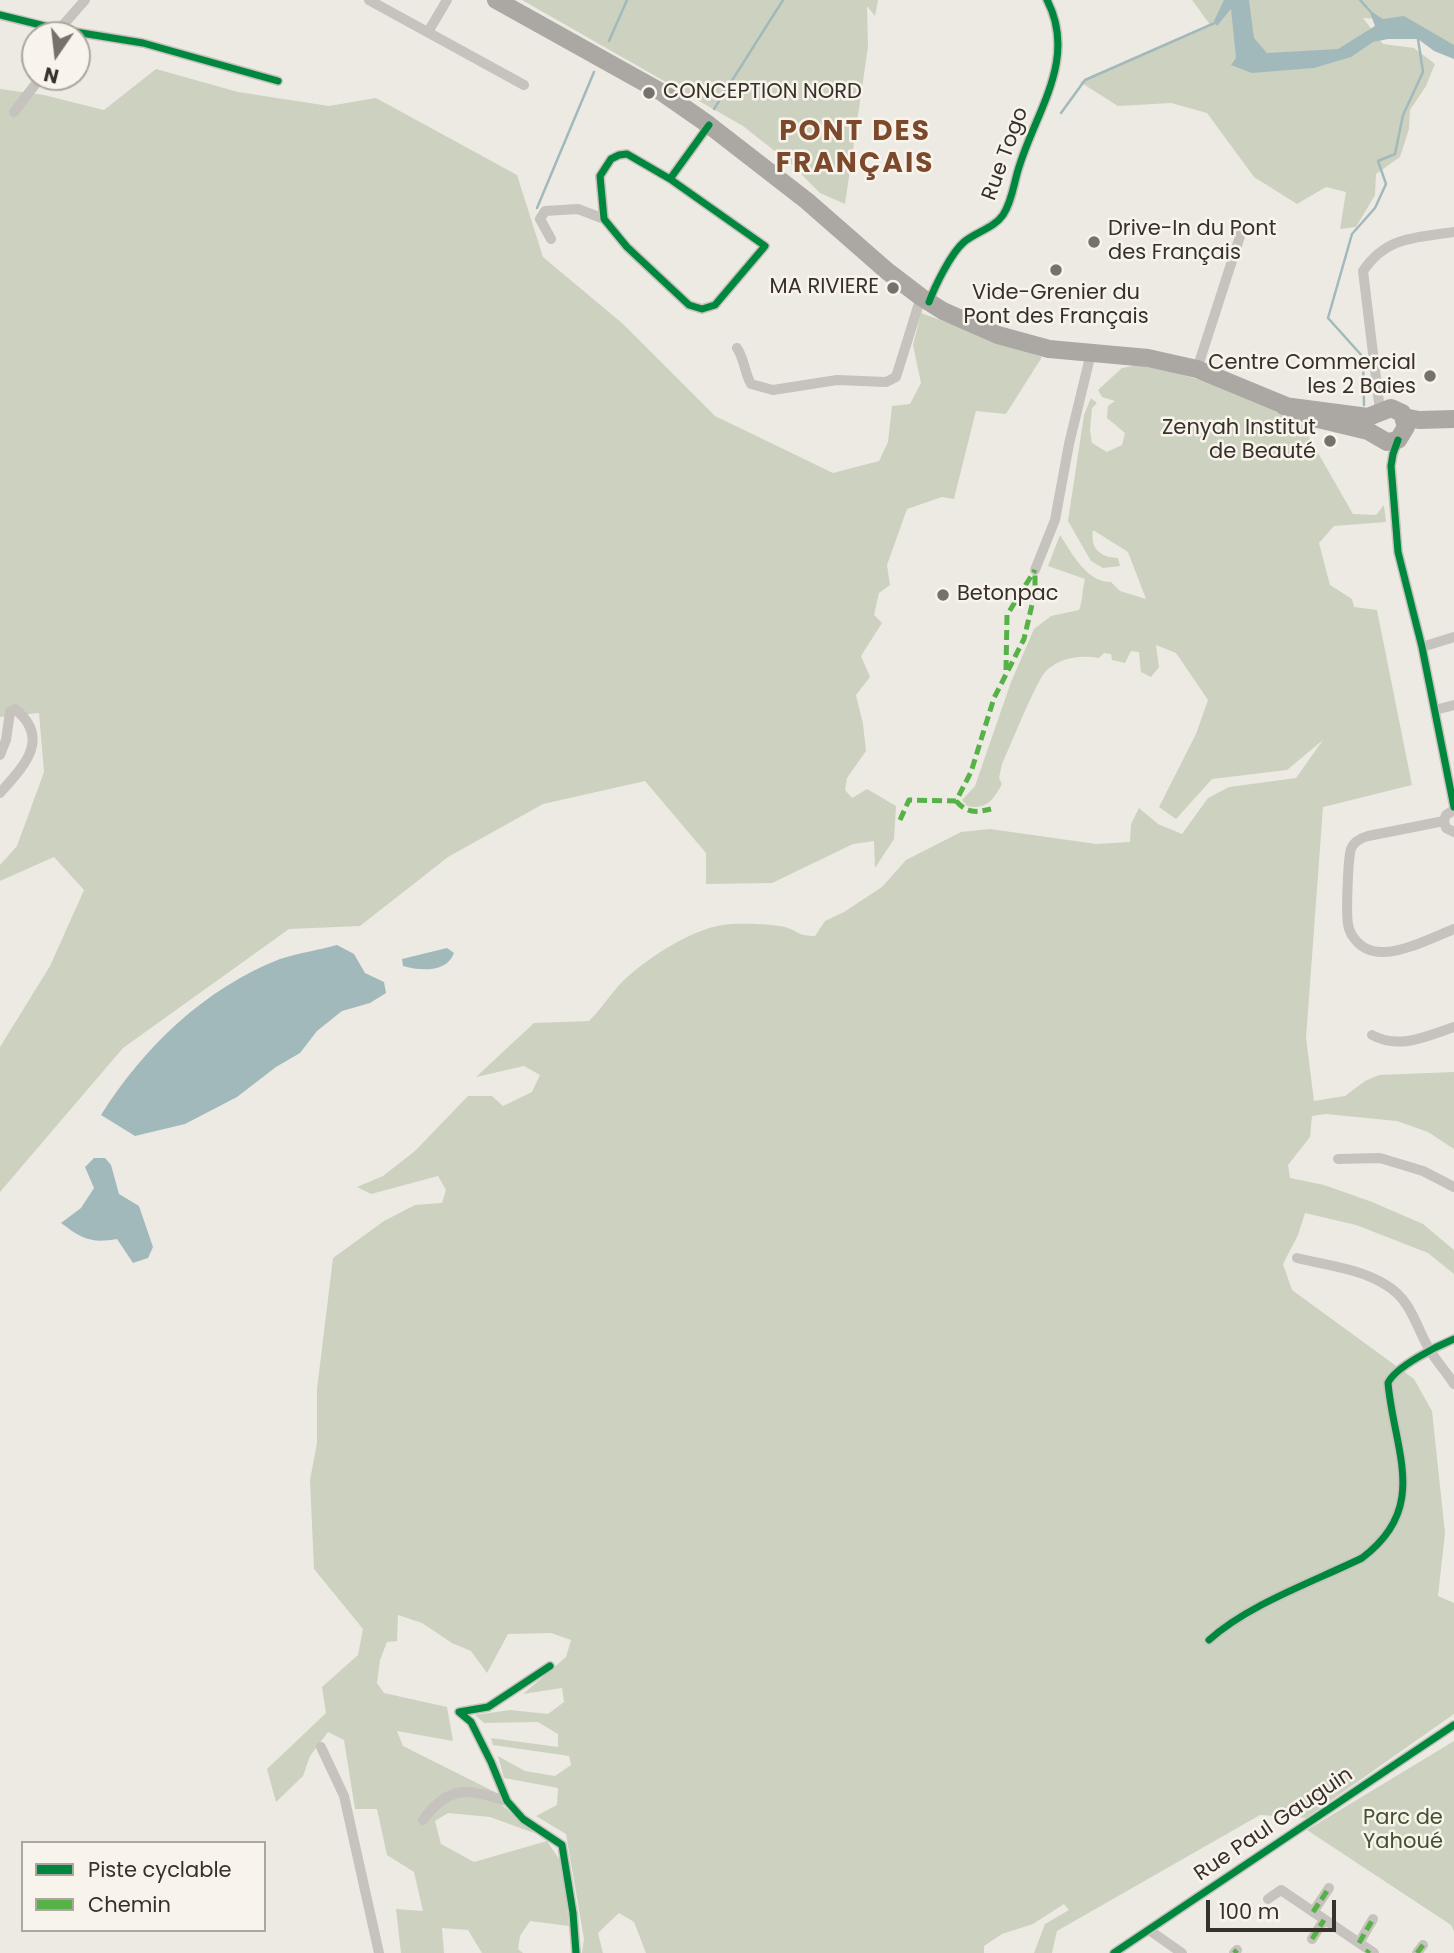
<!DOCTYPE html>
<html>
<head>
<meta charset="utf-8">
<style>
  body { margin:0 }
  #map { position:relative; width:1454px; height:1953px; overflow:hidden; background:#edeae4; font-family:Poppins,sans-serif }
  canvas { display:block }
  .legend { position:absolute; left:21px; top:1841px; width:245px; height:91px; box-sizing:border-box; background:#f8f4ec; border:2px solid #aba69f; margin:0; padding:9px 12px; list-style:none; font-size:21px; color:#37302b }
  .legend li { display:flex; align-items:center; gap:14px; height:35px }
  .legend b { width:35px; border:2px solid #aba69f }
  .north { position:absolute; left:21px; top:21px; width:70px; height:70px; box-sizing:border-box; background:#f8f4ec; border:2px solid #aba69f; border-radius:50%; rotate:194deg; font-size:19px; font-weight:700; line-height:28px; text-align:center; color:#37302b }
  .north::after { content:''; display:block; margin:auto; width:24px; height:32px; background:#77716c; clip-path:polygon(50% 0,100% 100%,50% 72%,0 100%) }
  .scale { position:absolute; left:1206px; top:1900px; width:130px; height:32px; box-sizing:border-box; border:4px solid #37302b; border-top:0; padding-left:9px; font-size:21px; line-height:24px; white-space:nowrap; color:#37302b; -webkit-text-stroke:5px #f8f4ec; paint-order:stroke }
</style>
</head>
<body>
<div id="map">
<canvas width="1454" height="1953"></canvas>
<ul class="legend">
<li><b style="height:9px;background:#00873e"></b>Piste cyclable</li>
<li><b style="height:9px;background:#56b246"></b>Chemin</li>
</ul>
<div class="north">N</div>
<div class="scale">100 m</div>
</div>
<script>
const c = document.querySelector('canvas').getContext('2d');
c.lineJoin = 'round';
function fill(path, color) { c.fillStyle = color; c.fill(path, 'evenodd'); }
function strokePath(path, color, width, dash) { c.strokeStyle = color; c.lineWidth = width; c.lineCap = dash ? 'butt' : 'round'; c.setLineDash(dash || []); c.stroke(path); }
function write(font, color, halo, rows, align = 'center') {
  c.font = font + ' Poppins,sans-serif'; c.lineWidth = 5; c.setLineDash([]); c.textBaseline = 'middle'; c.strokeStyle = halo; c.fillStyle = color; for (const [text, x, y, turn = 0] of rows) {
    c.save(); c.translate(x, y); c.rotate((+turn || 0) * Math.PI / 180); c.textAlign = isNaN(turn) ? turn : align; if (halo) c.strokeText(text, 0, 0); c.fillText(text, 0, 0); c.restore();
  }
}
const green = new Path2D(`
  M522 0H878L875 16 867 6 868 47 845 204 820 193 790 163 743 126Z
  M1192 0H1454V46L1383 19 1363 18 1383 44 1414 48 1435 64 1426 86 1410 110 1409 129 1400 157 1376 174 1375 195 1356 227 1340 229 1346 192 1326 187 1297 204 1254 177 1207 113 1171 103 1118 106 1080 82 1211 26Z
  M156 69 238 92 329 106 376 98 517 175 543 257 623 324 715 416 833 473 879 461 888 442 892 406 910 404 921 383 913 345 921 313 1042 357 1006 414 976 411 954 499 942 497 907 509 887 565 890 585 879 593 874 615 882 623 861 656 870 677 856 695 863 724 866 751 847 778 845 790 852 798 867 789 896 806 894 839 875 868 874 841 853 844 772 883 706 884V853L645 781 543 804 448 857 360 926 289 929 123 1048 0 1192V1047L50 966 84 890 54 857 0 881V865L17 846 44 772 39 713 0 717V89L44 95 104 110Z
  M1138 365C1183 374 1227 385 1269 406 1280 412 1293 417 1302 425L1353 514 1376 515 1384 505 1386 522 1334 526 1319 543 1330 585 1352 599 1354 607 1377 610 1412 785 1323 807 1306 1038 1314 1101 1345 1096 1365 1081 1379 1075 1454 1072V1149L1428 1132 1397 1121 1326 1114 1312 1116 1310 1137 1288 1165 1290 1178 1324 1185 1372 1202 1423 1224 1454 1250V1274L1428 1253 1356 1225 1305 1213 1298 1235 1283 1264 1292 1290 1414 1379 1432 1411 1445 1533 1438 1596 1454 1603V1714L1306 1818 1260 1815 1057 1931 1052 1953H1034L1045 1924 1069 1910 1064 1904 1033 1924 1002 1934 984 1946V1953H646L634 1922 619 1913 598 1933 603 1953H582L584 1939 566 1834 536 1816 557 1805 558 1788 504 1778 498 1756 525 1771 555 1776 571 1765 569 1756 493 1745 491 1738 558 1747V1734L538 1722 484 1723 475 1715 510 1710 548 1714 564 1702 562 1688 523 1694 566 1657 571 1640 551 1633 508 1634 487 1673 471 1651 452 1643 422 1623 398 1615 397 1641 387 1642 380 1660 377 1683 384 1693 447 1707 453 1741 397 1731 403 1746 495 1792 502 1805 534 1833 490 1817 448 1813 435 1821 441 1844 474 1862 547 1841 563 1865 569 1926 530 1921 520 1936 518 1949 523 1953H482L468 1930 442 1928 444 1953H401L396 1909 423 1911 414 1872 387 1855 377 1809H355L344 1740 328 1732 310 1756 303 1776 276 1802 267 1769 326 1713 322 1687 358 1655 363 1629 314 1569 310 1480 317 1443V1389L333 1258 384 1221 415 1205 442 1203 446 1190 438 1176 371 1194 357 1187 383 1176 415 1151 468 1096H492L503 1106 532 1092 540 1075 524 1066 476 1077 534 1023 589 1021C602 1008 611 993 624 980 650 956 696 926 731 924 744 923 773 924 785 927 798 931 798 936 815 936L825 921 844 912 882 887 906 860 961 832 990 829 1096 844 1130 842 1131 824 1139 808 1158 824 1182 834 1208 798 1229 787 1296 778 1323 740 1287 770 1212 779 1176 819 1159 807 1196 734 1208 700 1176 653 1156 645 1159 667 1151 677 1141 672 1139 652 1131 651 1125 663 1112 660 1111 654 1104 653 1099 658C1080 655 1062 657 1047 670 1037 678 1010 748 1002 764L999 778 1002 784C993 800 987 810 967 806L962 800 975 786 1011 682 1034 629 1051 616 1079 610C1083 600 1082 590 1085 579L1048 566 1060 535C1072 553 1086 582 1111 582L1120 591 1146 599 1128 552 1093 530C1090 549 1100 557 1118 558L1120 566 1103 568 1091 561 1068 521 1084 415 1091 398 1097 403 1092 408 1090 431 1092 443 1107 452 1122 445 1125 433 1107 418 1108 406 1115 401 1102 397 1098 390 1122 368Z
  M1454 1741V1931L1451 1925 1307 1830Z`);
const water = new Path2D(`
  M1224 0H1249L1254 38 1267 53 1338 49 1375 26 1369 10 1383 19 1404 16 1454 45V59L1434 51 1418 39H1388L1373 42 1351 57 1314 68 1252 73 1231 65 1236 58 1231 9 1217 26 1214 21Z
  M337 945 354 954 365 973 384 982 386 993 370 1003 342 1011 317 1031 300 1053 276 1067 237 1097 185 1124 135 1136 101 1115C143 1048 205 988 280 959 298 953 319 950 337 945Z
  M447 948 454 953C447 973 420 971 403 966L402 959Z
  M94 1158H105L111 1165 119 1194 139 1206 153 1247 148 1258 133 1263 117 1239C91 1244 81 1238 61 1223L81 1208 94 1188 85 1167Z`);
const stream = new Path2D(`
  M1360 0 1370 11
  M609 41 627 0
  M714 109 783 0
  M1061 113 1085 80 1217 22
  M537 208 594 72
  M1364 405 1363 357 1328 318 1352 234 1375 208 1386 184 1378 161 1395 154 1403 115 1423 72 1418 39`);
const street = new Path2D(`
  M369 0 524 85
  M0 15 57 29 143 43 278 81
  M57 32 85 0
  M428 32 447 0
  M14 112 41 77
  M670 179 765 246 715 305 702 309 689 305 627 247 604 219 600 176 611 159 619 155 627 154 670 179 709 125
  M551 239 540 219 545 211 578 209 604 219
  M929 302C935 286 951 253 964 242 976 232 994 228 1003 215 1013 200 1014 180 1020 164 1038 108 1077 58 1047 0
  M737 348C745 360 744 372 751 384L773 390 837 380 886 382 896 377 921 297
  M1197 369 1243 227
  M1380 411 1363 271C1387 236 1415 238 1454 232
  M1398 440 1393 454 1391 466 1398 552 1422 647 1454 807
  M1035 570 1055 520 1069 444 1091 353
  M1422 647 1454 637
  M1435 710 1454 705
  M0 755 6 740 10 712 15 709C52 739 23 767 0 793
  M1454 810 1446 815 1444 821 1446 828 1454 832
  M1444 821 1368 836C1361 838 1354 841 1351 849 1348 858 1346 913 1348 924 1349 934 1358 945 1367 949 1390 960 1431 938 1454 929
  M1372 1035C1399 1050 1427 1036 1454 1027
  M1338 1159 1380 1158 1423 1171 1454 1187
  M1297 1258C1326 1265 1361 1269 1386 1285 1413 1301 1416 1329 1431 1352 1438 1363 1447 1373 1454 1384
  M1209 1640C1249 1604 1313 1582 1362 1558 1430 1507 1394 1451 1388 1383 1395 1367 1437 1346 1454 1339
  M550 1666 488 1707 459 1712 471 1722 491 1762 507 1801 523 1819 562 1845 573 1913 576 1953
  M321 1747 344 1796 379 1953
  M423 1820C450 1784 467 1789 507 1801
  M1268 1899 1281 1890 1374 1953
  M1313 1912 1329 1888
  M1149 1930 1182 1953
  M1312 1939 1324 1920
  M1359 1943 1373 1919
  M1114 1953 1454 1725
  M1234 1953 1237 1950
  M1417 1953 1423 1945`);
const primary = new Path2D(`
  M496 0 663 93 709 125 807 201 887 271 921 297 943 311 998 335 1049 349 1148 358 1197 369 1318 419 1368 431 1387 442 1398 440 1406 427 1402 413 1391 408 1368 417 1284 406
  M1404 417 1419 420 1454 419`);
const quiet = new Path2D(`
  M1006 670 1007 615 1035 570
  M956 801C967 813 975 813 991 809
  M900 820 909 800 956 801 971 772 994 698 1024 639 1035 592V570
  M1313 1912 1329 1888
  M1312 1939 1324 1920
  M1359 1943 1373 1919
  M1234 1953 1237 1950
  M1367 1953 1369 1950
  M1417 1953 1423 1945`);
const cycleway = new Path2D(`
  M0 15 57 29 143 43 278 81
  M670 179 765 246 715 305 702 309 689 305 627 247 604 219 600 176 611 159 619 155 627 154 670 179 709 125
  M929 302C935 286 951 253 964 242 976 232 994 228 1003 215 1013 200 1014 180 1020 164 1038 108 1077 58 1047 0
  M1398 440 1393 454 1391 466 1398 552 1422 647 1454 807
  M1209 1640C1249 1604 1313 1582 1362 1558 1430 1507 1394 1451 1388 1383 1395 1367 1437 1346 1454 1339
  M550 1666 488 1707 459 1712 471 1722 491 1762 507 1801 523 1819 562 1845 573 1913 576 1953
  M1114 1953 1454 1725`);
const markers = [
  [649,93,7,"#77716c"],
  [1094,242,7,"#77716c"],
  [1056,270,7,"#77716c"],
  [893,288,7,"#77716c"],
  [1430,376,7,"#77716c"],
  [1330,441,7,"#77716c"],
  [943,595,7,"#77716c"]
];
const poiNames = [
  ["CONCEPTION NORD",663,93],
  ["Drive-In du Pont",1108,230],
  ["des Français",1108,254],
  ["MA RIVIERE",879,288,"right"],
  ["Vide-Grenier du",1056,294,"center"],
  ["Pont des Français",1056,318,"center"],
  ["Centre Commercial",1416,364,"right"],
  ["les 2 Baies",1416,388,"right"],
  ["Zenyah Institut",1316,429,"right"],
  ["de Beauté",1316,453,"right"],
  ["Betonpac",957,595]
];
const streetNames = [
  ["Rue Togo",1006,154,-70],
  ["Rue Paul Gauguin",1274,1825,-34]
];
const parkNames = [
  ["Parc de",1403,1819],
  ["Yahoué",1403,1843]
];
const districtNames = [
  ["PONT DES",855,133],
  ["FRANÇAIS",855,165]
];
fill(green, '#ccd2bf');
fill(water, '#a2b9bc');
strokePath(stream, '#a2b9bc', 2.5);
strokePath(street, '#c6c2bd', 10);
strokePath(primary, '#aba7a2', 18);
strokePath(quiet, '#56b246', 5, [10, 5]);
strokePath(cycleway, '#00873e', 7);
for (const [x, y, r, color] of markers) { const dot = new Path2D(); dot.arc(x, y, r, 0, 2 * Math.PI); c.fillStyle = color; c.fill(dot); strokePath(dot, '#f8f4ec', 2.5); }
write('21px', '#37302b', '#f8f4ec', poiNames, 'left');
write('21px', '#37302b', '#f8f4ec', streetNames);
write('21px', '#425231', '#f8f4ec', parkNames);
c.letterSpacing = '2px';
write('bold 28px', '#7d492c', '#f8f4ec', districtNames);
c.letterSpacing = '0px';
</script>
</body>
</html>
